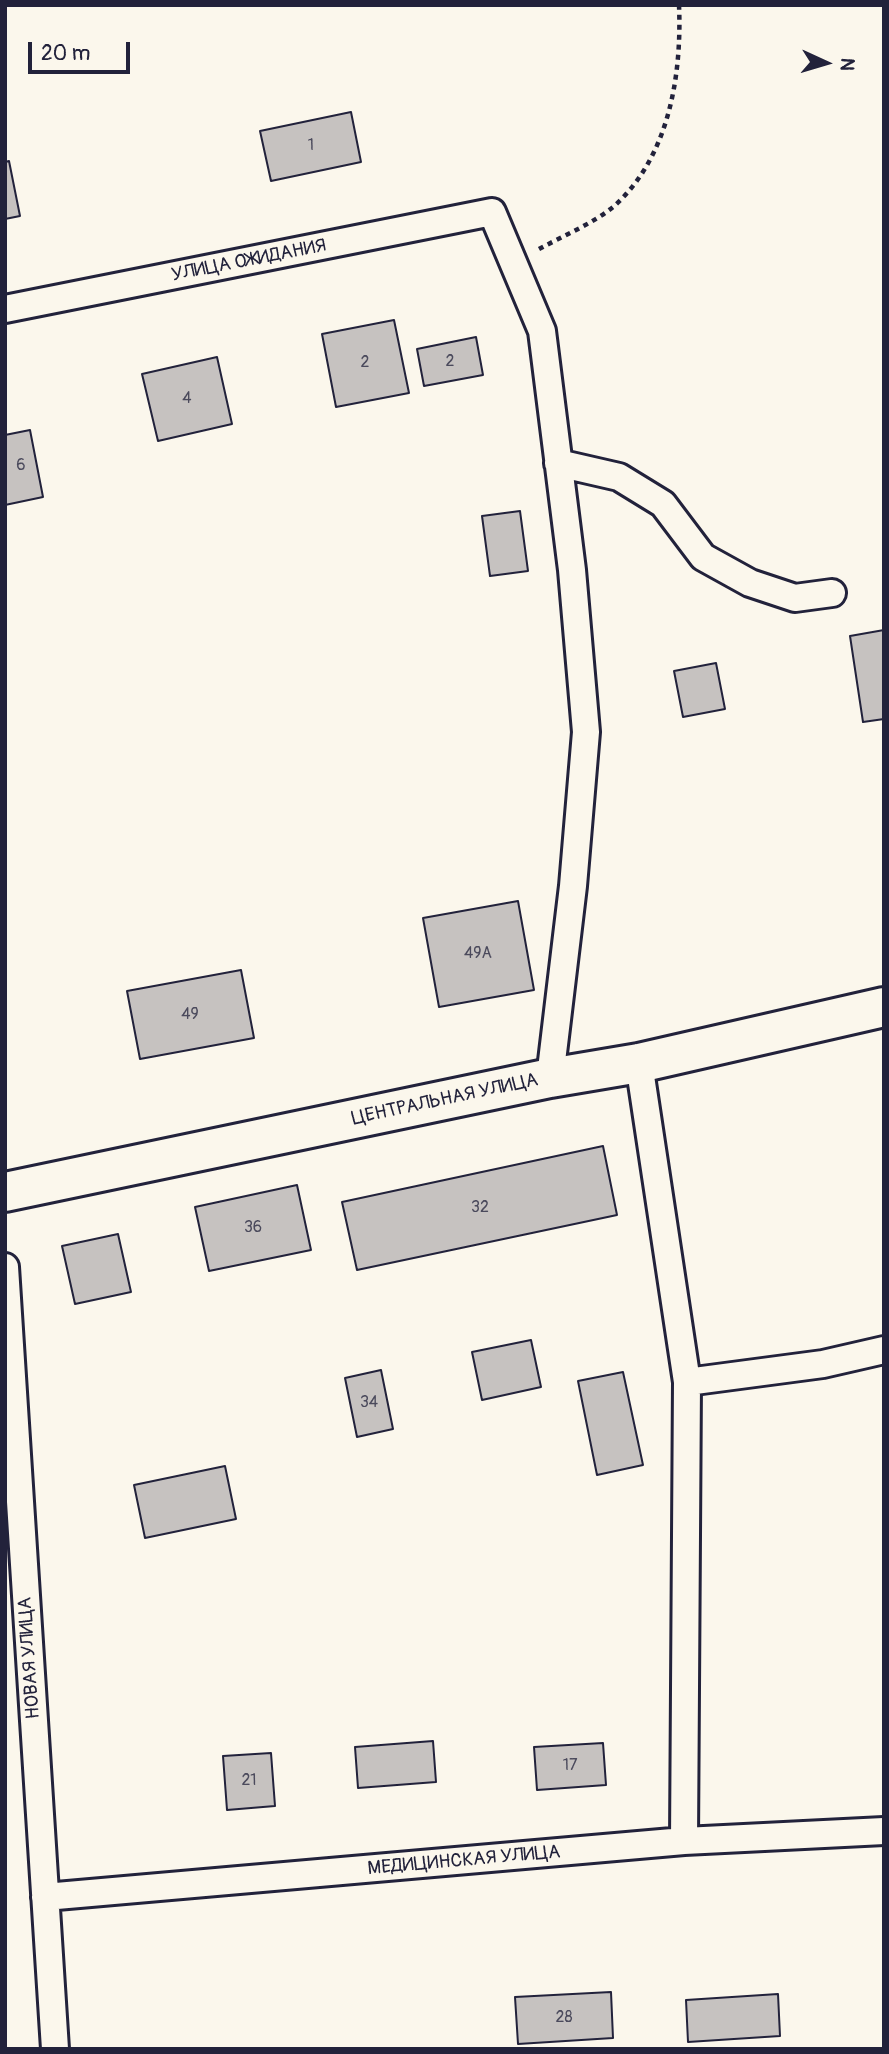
<!DOCTYPE html>
<html>
<head>
<meta charset="utf-8">
<style>
  body { margin:0 }
  #map { position:relative; width:889px; height:2054px; overflow:hidden; background:#fbf7ec; font-family:Pangolin,sans-serif }
  canvas { display:block }
  .frame { position:absolute; inset:0; border:7px solid #22223b; pointer-events:none }
  .north { position:absolute; left:791px; top:28px; width:70px; height:70px; -webkit-text-stroke:5px #fbf7ec; paint-order:stroke; rotate:94deg; font-size:19px; font-weight:700; line-height:28px; text-align:center; color:#22223b }
  .north::after { content:''; display:block; margin:auto; width:24px; height:32px; background:#22223b; clip-path:polygon(50% 0,100% 100%,50% 72%,0 100%) }
  .scale { position:absolute; left:28px; top:42px; width:102px; height:32px; box-sizing:border-box; border:4px solid #22223b; border-top:0; padding-left:9px; font-size:21px; line-height:24px; white-space:nowrap; color:#22223b; -webkit-text-stroke:5px #fbf7ec; paint-order:stroke }
</style>
</head>
<body>
<div id="map">
<canvas width="889" height="2054"></canvas>
<div class="frame"></div>
<div class="north">N</div>
<div class="scale">20 m</div>
</div>
<script>
const c = document.querySelector('canvas').getContext('2d');
c.lineJoin = 'round';
function fill(path, color) { c.fillStyle = color; c.fill(path, 'evenodd'); }
function strokePath(path, color, width, dash) { c.strokeStyle = color; c.lineWidth = width; c.lineCap = dash ? 'butt' : 'round'; c.setLineDash(dash || []); c.stroke(path); }
function write(font, color, halo, rows, align = 'center') {
  c.font = font + ' Pangolin,sans-serif'; c.lineWidth = 6; c.setLineDash([]); c.textBaseline = 'middle'; c.strokeStyle = halo; c.fillStyle = color; for (const [text, x, y, turn = 0] of rows) {
    c.save(); c.translate(x, y); c.rotate((+turn || 0) * Math.PI / 180); c.textAlign = isNaN(turn) ? turn : align; if (halo) c.strokeText(text, 0, 0); c.fillText(text, 0, 0); c.restore();
  }
}
const building = new Path2D(`
  M351 112 361 162 271 181 260 131Z
  M9 161 20 216 5 219V162Z
  M394 320 409 393 336 407 322 334Z
  M476 337 483 375 424 386 417 349Z
  M217 357 232 424 158 441 142 374Z
  M30 430 43 497 5 505V435Z
  M520 511 528 571 490 576 482 516Z
  M884 630V719L863 722 850 636Z
  M716 663 725 709 683 717 674 671Z
  M518 901 534 990 439 1007 423 918Z
  M241 970 254 1038 140 1059 127 991Z
  M603 1146 617 1215 357 1270 342 1202Z
  M297 1185 311 1250 209 1271 195 1207Z
  M118 1234 131 1292 75 1304 62 1246Z
  M531 1340 541 1387 482 1400 472 1352Z
  M381 1370 393 1429 357 1437 345 1378Z
  M623 1372 643 1465 597 1475 578 1381Z
  M225 1466 236 1519 145 1538 134 1485Z
  M433 1741 436 1782 358 1788 355 1747Z
  M603 1743 606 1785 537 1790 534 1747Z
  M271 1753 275 1806 227 1810 223 1756Z
  M611 1992 613 2038 518 2044 515 1997Z
  M778 1994 780 2036 688 2042 686 2000Z`);
const path = new Path2D(`
  M539 249C563 236 592 224 613 207 669 158 682 75 679 5`);
const street = new Path2D(`
  M5 309 492 212 542 331 572 570 586 732 573 886 550 1078
  M558 463 619 477 663 504 703 557 750 583 795 598 832 593
  M639 1063 687 1382 684 1841
  M5 1267 55 2049
  M687 1382 823 1364 884 1350
  M45 1897 684 1841 884 1831`);
const secondary = new Path2D(`
  M5 1192 550 1078 639 1063 884 1007`);
const numberNames = [
  ["1",311,146],
  ["2",450,362],
  ["2",365,363],
  ["4",187,399],
  ["6",21,466],
  ["49А",478,954],
  ["49",190,1015],
  ["32",480,1208],
  ["36",253,1228],
  ["34",369,1403],
  ["17",570,1766],
  ["21",249,1781],
  ["28",564,2018]
];
const streetNames = [
  ["УЛИЦА ОЖИДАНИЯ",249,261,-11],
  ["ЦЕНТРАЛЬНАЯ УЛИЦА",445,1100,-12],
  ["НОВАЯ УЛИЦА",30,1658,-94],
  ["МЕДИЦИНСКАЯ УЛИЦА",464,1861,-5]
];
fill(building, '#c6c2c0');
strokePath(building, '#22223b', 2);
strokePath(street, '#22223b', 32);
strokePath(secondary, '#22223b', 44);
strokePath(path, '#22223b', 4.5, [5, 5]);
strokePath(street, '#fbf7ec', 26);
strokePath(secondary, '#fbf7ec', 38);
write('16px', '#4b4a5c', null, numberNames);
write('19px', '#22223b', '#fbf7ec', streetNames);
</script>
</body>
</html>
